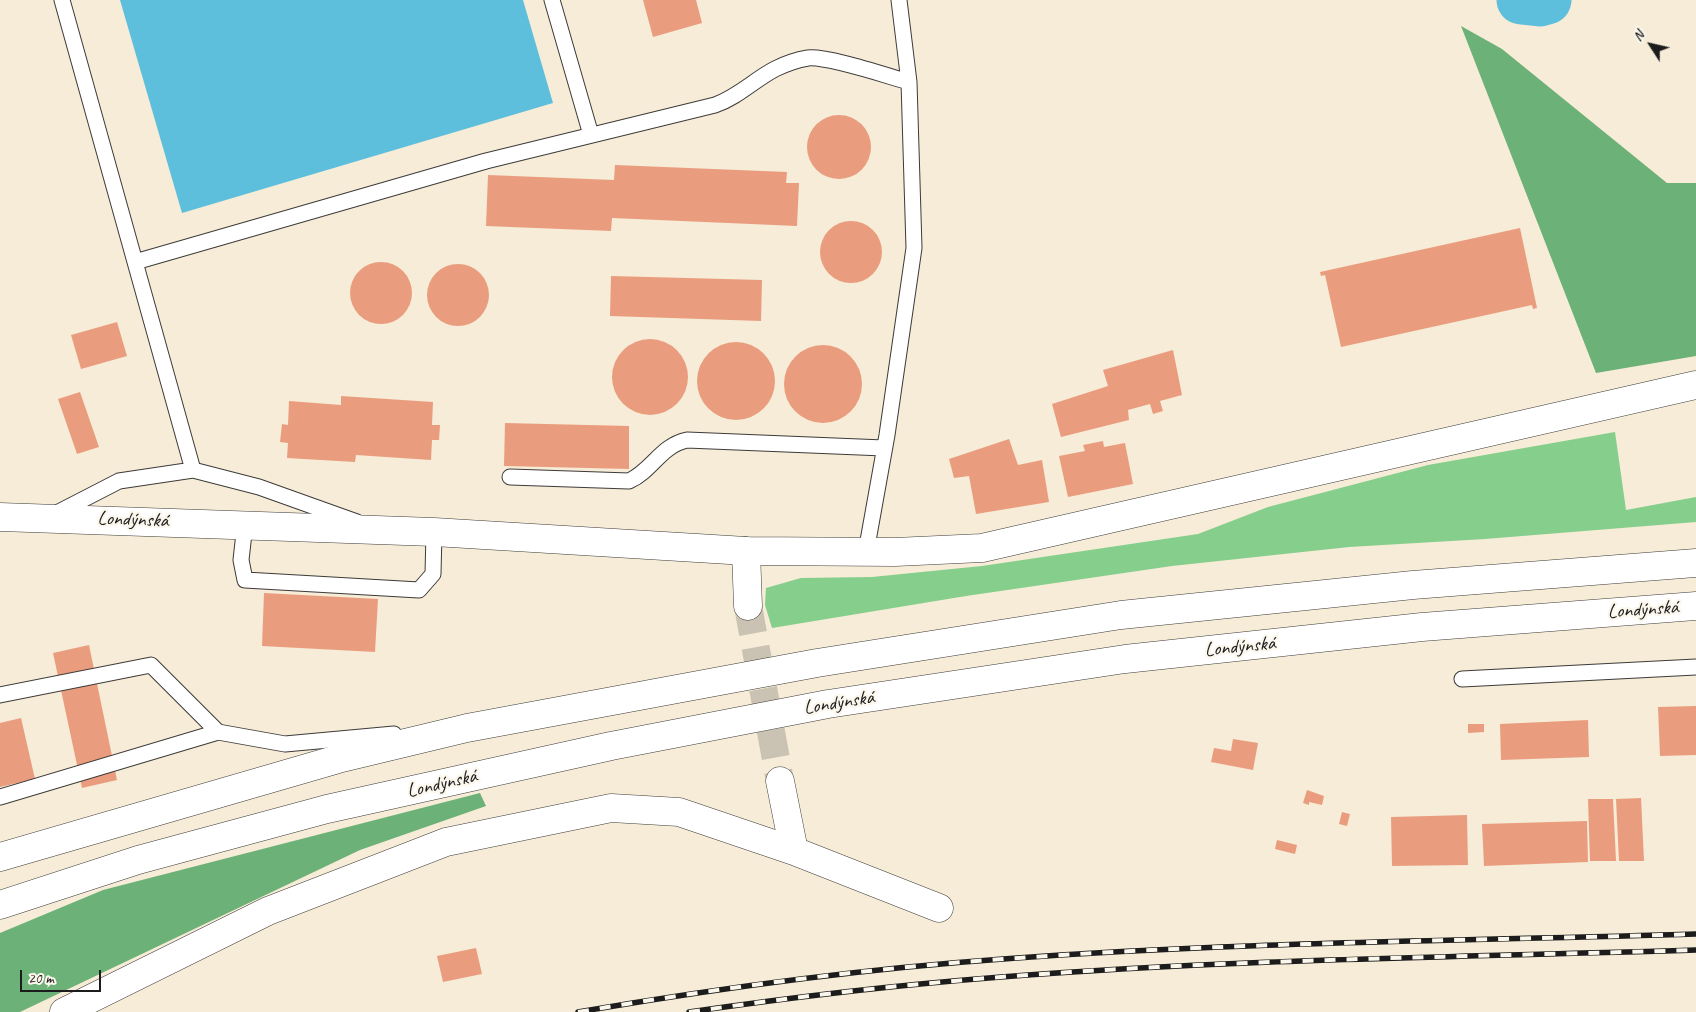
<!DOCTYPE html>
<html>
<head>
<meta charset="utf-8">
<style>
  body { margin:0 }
  #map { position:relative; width:1696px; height:1012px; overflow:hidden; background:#f6ecd7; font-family:Caveat,sans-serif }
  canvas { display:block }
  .north { position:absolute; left:1626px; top:20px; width:50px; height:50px; -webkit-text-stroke:4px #fbf7ec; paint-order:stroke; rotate:305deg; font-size:14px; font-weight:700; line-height:20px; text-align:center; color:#1c1c1c }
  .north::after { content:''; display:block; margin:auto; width:18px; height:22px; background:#1c1c1c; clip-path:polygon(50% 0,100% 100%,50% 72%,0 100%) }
  .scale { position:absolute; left:20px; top:970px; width:81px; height:22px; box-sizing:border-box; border:2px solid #1c1c1c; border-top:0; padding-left:6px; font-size:15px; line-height:18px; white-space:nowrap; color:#1c1c1c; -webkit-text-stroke:4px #fbf7ec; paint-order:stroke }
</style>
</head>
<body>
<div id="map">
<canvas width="1696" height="1012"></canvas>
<div class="north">N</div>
<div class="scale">20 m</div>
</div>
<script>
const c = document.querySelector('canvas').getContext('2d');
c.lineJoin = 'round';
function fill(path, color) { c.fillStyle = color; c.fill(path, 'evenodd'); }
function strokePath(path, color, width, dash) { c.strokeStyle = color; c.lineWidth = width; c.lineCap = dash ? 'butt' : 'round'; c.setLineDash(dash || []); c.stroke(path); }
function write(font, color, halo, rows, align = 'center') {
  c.font = font + ' Caveat,sans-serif'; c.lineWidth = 4.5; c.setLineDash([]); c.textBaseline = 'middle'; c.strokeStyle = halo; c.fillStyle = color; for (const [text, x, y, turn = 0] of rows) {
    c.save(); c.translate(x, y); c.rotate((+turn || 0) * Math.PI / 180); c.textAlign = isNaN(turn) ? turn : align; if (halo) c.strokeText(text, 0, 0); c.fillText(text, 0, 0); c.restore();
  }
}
const green = new Path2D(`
  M1615 432 1626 510 1696 497V522L1485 539 1349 547 1172 566 966 596 772 628 765 605 766 588 801 578 872 577 982 566 1198 534 1268 507 1428 465Z`);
const forest = new Path2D(`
  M1461 26 1502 49 1667 183H1696V356L1596 373Z
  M480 793 486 806 360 850 20 1012H0V933L103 890Z`);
const water = new Path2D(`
  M120 0H523L553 103 182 213Z`);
const river = new Path2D(`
  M1521 0 1540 2 1547 0`);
const building = new Path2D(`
  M643 0H696L702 23 653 37Z
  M807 147a32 32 0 1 1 64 0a32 32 0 1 1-64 0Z
  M615 165 787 172 786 183H799L797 226 612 218 611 231 486 226 488 175 614 180Z
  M820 252a31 31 0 1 1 62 0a31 31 0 1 1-62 0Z
  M1520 228 1537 308 1533 309 1532 305 1341 347 1325 275 1321 276 1320 272Z
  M350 293a31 31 0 1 1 62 0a31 31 0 1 1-62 0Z
  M427 295a31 31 0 1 1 62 0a31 31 0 1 1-62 0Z
  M611 276 762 280 761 321 610 316Z
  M117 322 127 356 81 369 71 335Z
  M612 377a38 38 0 1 1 76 0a38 38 0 1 1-76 0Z
  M697 381a39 39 0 1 1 78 0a39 39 0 1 1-78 0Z
  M784 384a39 39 0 1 1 78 0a39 39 0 1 1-78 0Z
  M1173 350 1182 395 1160 401 1163 411 1153 414 1150 404 1128 410 1129 420 1061 437 1052 404 1108 386 1103 370Z
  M80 392 99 447 77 454 58 399Z
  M341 396 433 402 432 425H440L439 440H432L431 460 356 455 355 462 287 458 288 443 280 442 282 424 288 425 289 401 341 405Z
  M505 423 629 426V469L504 466Z
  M1009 439 1018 465 1042 460 1049 502 976 514 969 476 954 478 949 459Z
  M1103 441 1104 447 1125 443 1133 484 1068 497 1059 456 1085 451 1083 445Z
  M264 593 378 599 375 652 262 646Z
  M89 645 117 780 82 788 53 653Z
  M1696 706V755L1660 756 1658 707Z
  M21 718 35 779 0 787V723Z
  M1588 720 1589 757 1501 760 1500 724Z
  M1468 724H1484V732L1468 733Z
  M1233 739 1258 743 1253 770 1211 762 1214 748 1231 751Z
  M1307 790 1324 796 1322 805 1309 802V805L1303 803Z
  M1641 798 1644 861H1619L1616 799Z
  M1588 799H1613L1616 861H1590Z
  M1342 812 1350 814 1347 826 1339 824Z
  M1467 815 1468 865 1392 866 1391 817Z
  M1587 821 1588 862 1484 866 1482 824Z
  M1277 840 1297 845 1295 854 1275 849Z
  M476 948 482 974 443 982 437 956Z`);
const streetTunnel = new Path2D(`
  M748 606 780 781`);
const lane = new Path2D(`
  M62 0 193 470
  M552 0 591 135
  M135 262 486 161 715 105C738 97 754 80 775 69 785 64 796 60 808 58 828 56 887 76 909 82
  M510 477 629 481C653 470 660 446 687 440L884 448
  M53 515 119 481 193 470 259 487 357 522
  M245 524 241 560 245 580 419 590 433 574 434 532
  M866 552 887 435 914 248 909 82 899 0
  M1462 679 1696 667
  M0 695 151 665 218 732
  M0 797 218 732 285 744 394 734`);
const street = new Path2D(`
  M746 551 748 606
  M780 781 794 851
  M64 1012 268 911 446 842 611 808 679 812 794 851 939 908`);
const secondary = new Path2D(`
  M0 517 434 532 746 551 895 552 982 548 1696 385`);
const highway = new Path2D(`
  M0 857 338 759 467 728 817 663 1121 615 1413 585 1696 563
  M0 905 138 860 327 809 611 746 828 704 1125 659 1422 627 1696 606`);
const rail = new Path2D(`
  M578 1012C719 988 861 969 1003 959 1234 942 1465 941 1696 934
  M689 1012C793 997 897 985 1001 977 1232 959 1464 957 1696 950`);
const streetNames = [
  ["Londýnská",133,520,2],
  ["Londýnská",1643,610,-4],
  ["Londýnská",1240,647,-6],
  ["Londýnská",839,703,-9],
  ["Londýnská",442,784,-13]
];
fill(green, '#85ce8b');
fill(forest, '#6cb177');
fill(water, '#5ebfdc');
strokePath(river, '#5ebfdc', 49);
fill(building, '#ea9d7e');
strokePath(streetTunnel, '#cac2b2', 28, [28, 14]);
strokePath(lane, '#3d3b38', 17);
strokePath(street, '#3d3b38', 29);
strokePath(secondary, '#3d3b38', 29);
strokePath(highway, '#3d3b38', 29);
strokePath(lane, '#fff', 15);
strokePath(street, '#fff', 28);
strokePath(secondary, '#fff', 28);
strokePath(highway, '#fff', 28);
strokePath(rail, '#1c1c1c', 5.5);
strokePath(rail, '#fbf7ec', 4, [11]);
write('20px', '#1c1c1c', '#fbf7ec', streetNames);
</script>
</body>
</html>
